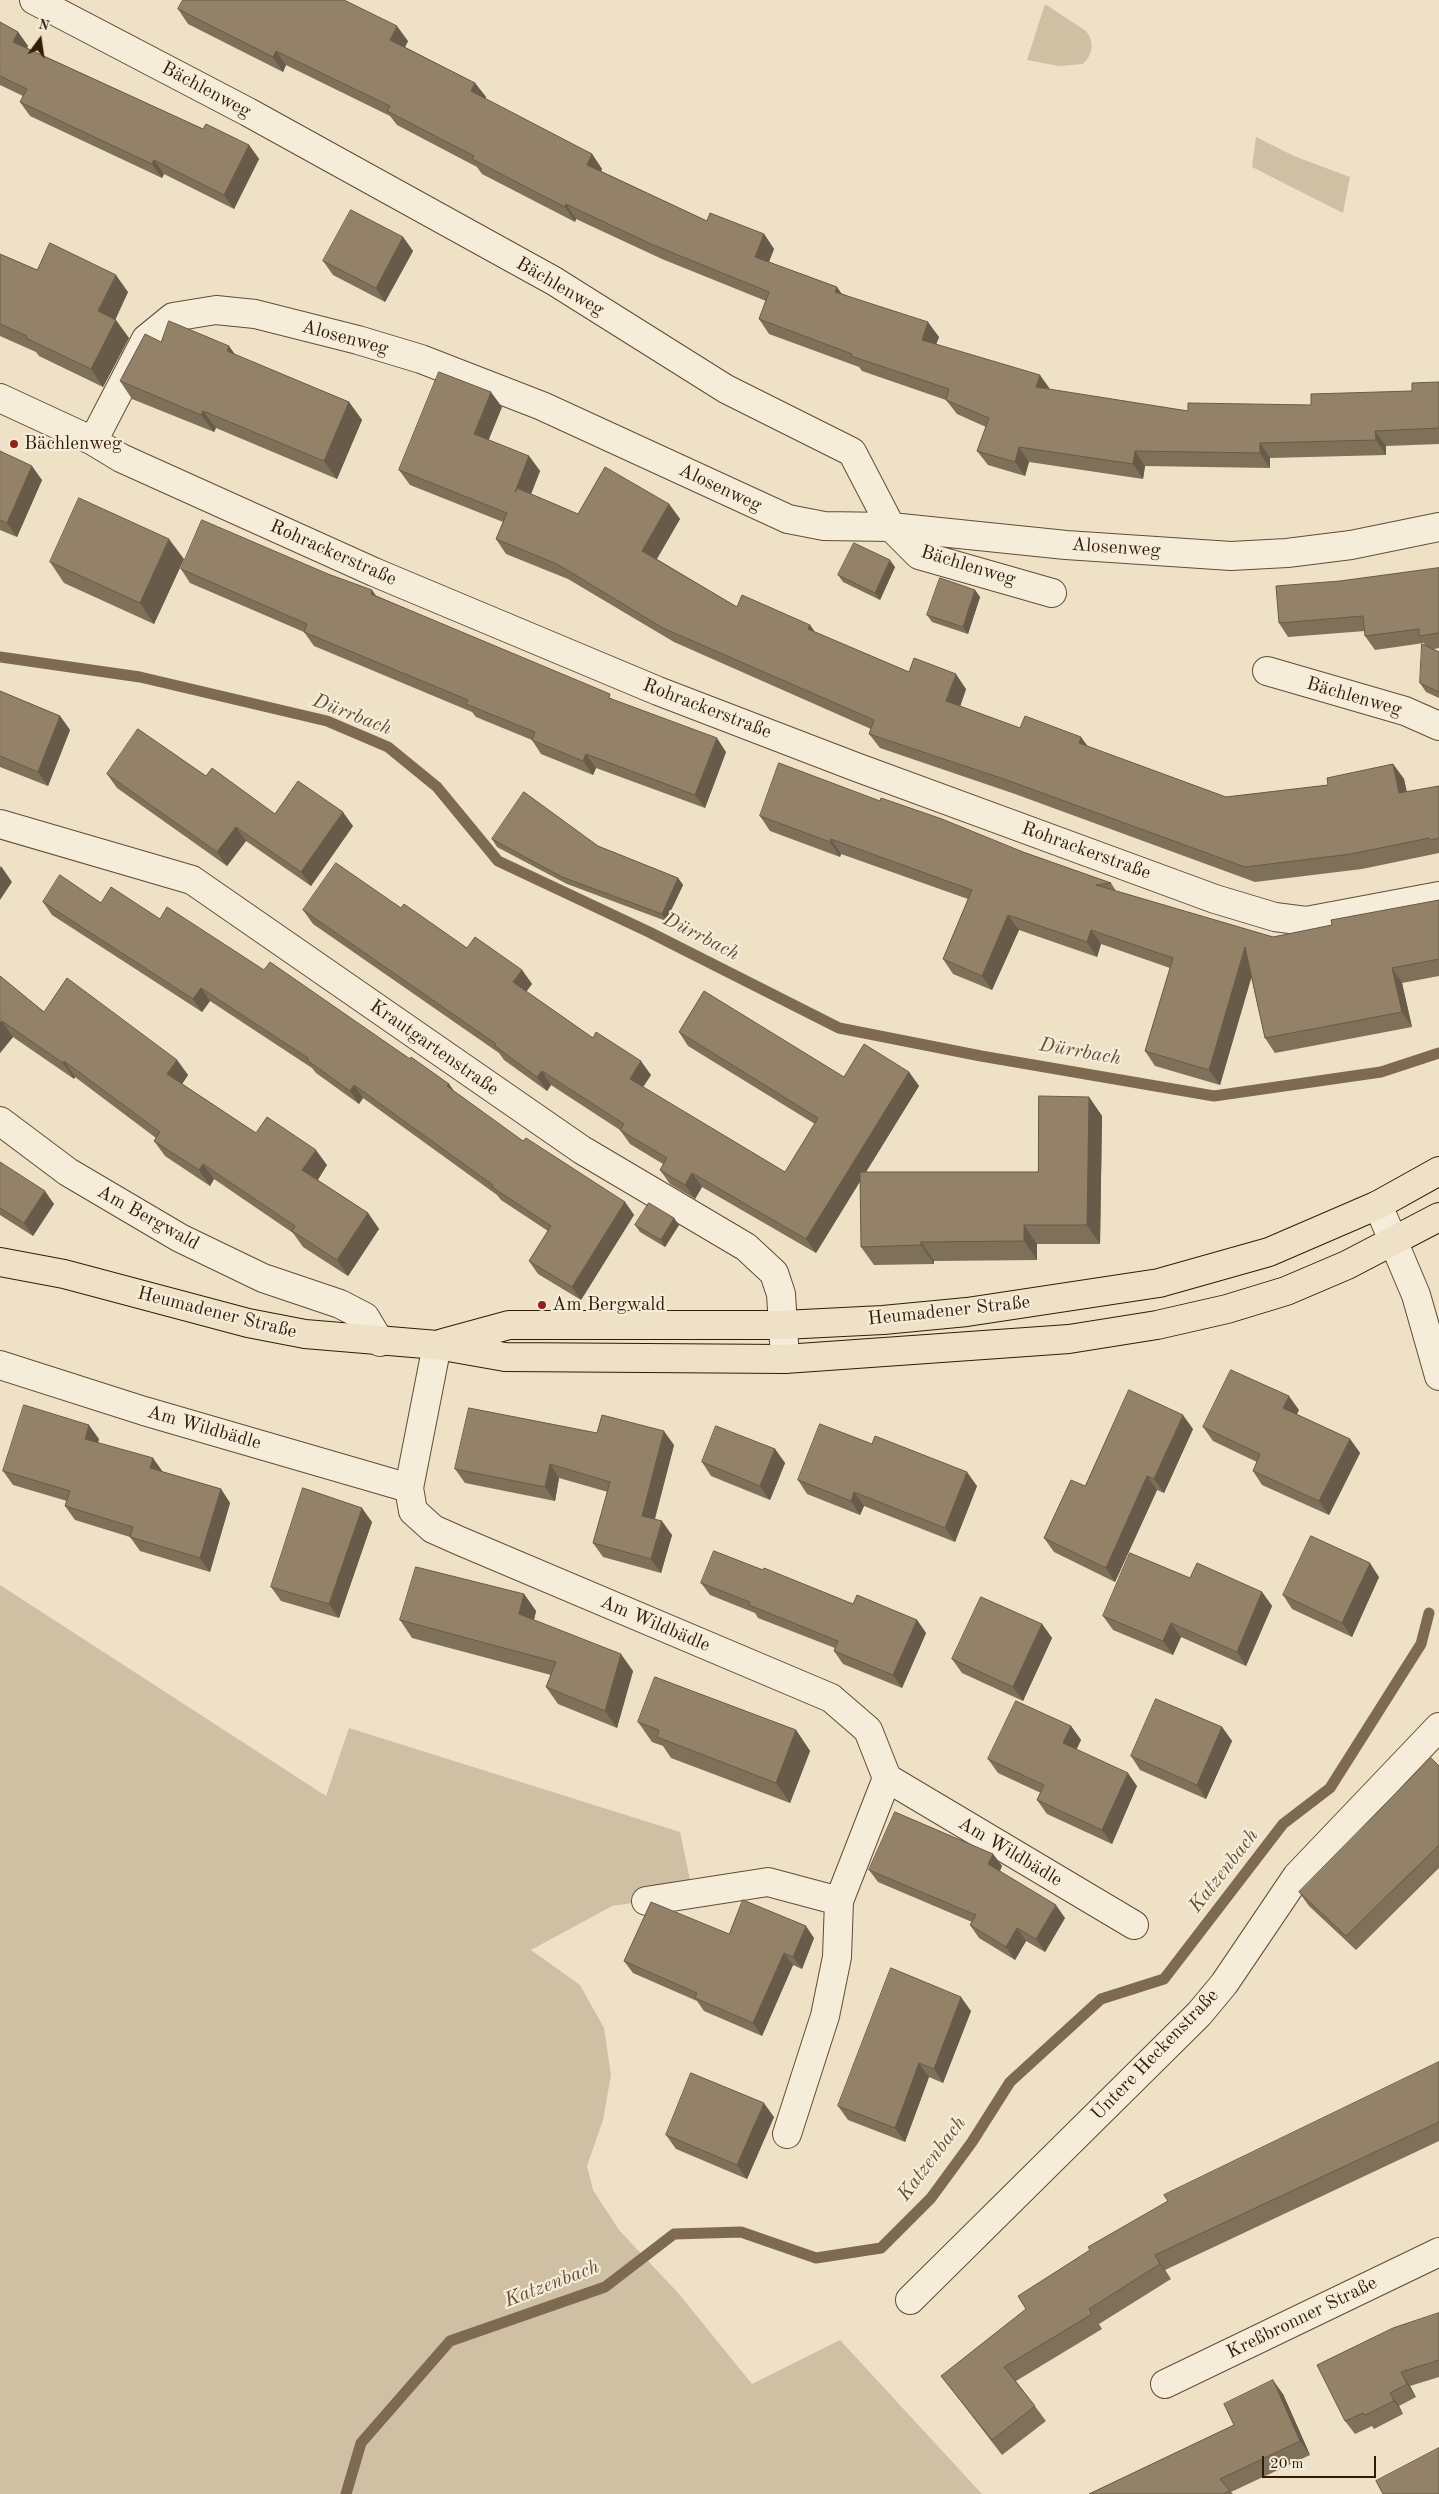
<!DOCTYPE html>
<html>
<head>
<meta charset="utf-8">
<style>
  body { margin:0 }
  #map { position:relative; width:1439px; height:2494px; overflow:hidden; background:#efe1c5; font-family:"Old Standard TT",serif }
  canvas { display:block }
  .north { position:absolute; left:15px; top:15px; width:50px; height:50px; -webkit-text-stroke:4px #f5ecd9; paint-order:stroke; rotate:14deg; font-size:14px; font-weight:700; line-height:20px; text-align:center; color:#321c04 }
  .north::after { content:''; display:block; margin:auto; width:18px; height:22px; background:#321c04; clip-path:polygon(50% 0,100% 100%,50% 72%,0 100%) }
  .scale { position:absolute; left:1262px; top:2456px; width:114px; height:22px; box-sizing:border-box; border:2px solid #321c04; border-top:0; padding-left:6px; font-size:15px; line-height:18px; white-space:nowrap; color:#321c04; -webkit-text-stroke:4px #f5ecd9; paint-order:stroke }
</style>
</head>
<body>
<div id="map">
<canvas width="1439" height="2494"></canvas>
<div class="north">N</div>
<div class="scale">20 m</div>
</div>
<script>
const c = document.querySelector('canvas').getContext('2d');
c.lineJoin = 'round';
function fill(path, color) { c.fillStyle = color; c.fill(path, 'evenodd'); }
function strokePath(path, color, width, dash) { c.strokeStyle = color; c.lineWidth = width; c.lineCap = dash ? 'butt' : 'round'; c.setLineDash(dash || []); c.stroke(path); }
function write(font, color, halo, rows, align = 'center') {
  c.font = font + ' "Old Standard TT",serif'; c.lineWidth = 4.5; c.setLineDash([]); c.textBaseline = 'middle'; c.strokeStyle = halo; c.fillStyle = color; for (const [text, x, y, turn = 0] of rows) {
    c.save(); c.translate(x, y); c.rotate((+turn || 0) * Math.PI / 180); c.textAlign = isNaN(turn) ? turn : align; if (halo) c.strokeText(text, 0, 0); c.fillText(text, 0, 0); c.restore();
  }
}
const green = new Path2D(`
  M1045 4 1086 31C1095 42 1093 54 1083 64L1059 66 1027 60Z
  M1256 137 1294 156 1350 177 1343 213 1252 167Z
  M0 1585 326 1796 349 1728 680 1832 693 1894 612 1906 531 1950 580 1985 604 2028 611 2075 603 2120 587 2166 593 2190 619 2230 679 2294 752 2384 840 2340 982 2494H0Z`);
const stream = new Path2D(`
  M0 657 140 677 327 721 388 747 437 787 498 861 649 932 839 1028 981 1056 1214 1096 1381 1072 1439 1053
  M346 2494 361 2443 450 2341 605 2287 674 2234 741 2232 816 2258 881 2248 931 2198 972 2142 1010 2082 1101 1999 1164 1979 1283 1824 1330 1788 1421 1644 1429 1613`);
const minor = new Path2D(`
  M34 0 248 112 554 281 726 389 852 452 891 527 919 555 1052 593
  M0 398 93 441 121 458 374 572 658 691 856 767 1215 899 1275 917 1306 921 1439 896
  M93 441 146 339 173 317 216 310 255 314 358 340 421 359 542 406 788 519 824 526 891 527 1066 545 1231 556 1287 553 1351 545 1439 527
  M1267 671 1405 711 1439 726
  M0 824 192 880 582 1150 746 1247 774 1273 781 1294 785 1359
  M0 1121 68 1172 180 1238 263 1278 340 1304 365 1317 380 1342
  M1378 1205 1416 1295 1439 1376
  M437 1345 409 1488 413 1511 433 1529 460 1541 831 1698 868 1730 887 1778 839 1901 837 1957 825 2016 787 2134
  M0 1365 144 1411 409 1488
  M887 1778 1134 1925
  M646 1901 768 1882 839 1901
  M910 2300 1199 2014 1224 1984 1297 1876 1439 1727
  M1165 2384 1439 2252`);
const major = new Path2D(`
  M0 1262 64 1274 248 1323 305 1334 437 1345 505 1357 785 1359 1069 1339 1157 1325 1227 1309 1286 1291 1347 1265 1439 1217
  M443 1343 509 1325H783L883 1320 967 1312 1159 1283 1269 1252 1378 1205 1439 1171`);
const wall = new Path2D(`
  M178 9 408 41 405 47 475 83 486 97 485 99 592 154 602 169 601 171 707 221 764 234 774 249 769 262 837 287 841 293 939 337 936 344 1050 390 1188 411 1311 405 1412 391 1439 382V444L1386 446V455L1270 458V468L1145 466 1143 479 1029 462 1025 476 988 465 977 451 986 427 957 414 946 400 862 371 859 367 769 334 759 319 766 301 662 259 576 219 575 222 482 174 477 167 397 125 390 116 286 65 283 72 188 24Z
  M0 22 18 32 28 46 27 48 203 129 249 145 259 159 234 209 164 174 162 178 30 116 20 102 23 96 0 85Z
  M403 237 413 251 385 302 333 275 323 261Z
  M0 254 37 270 128 292 115 320 129 338 103 387 39 356 36 352 0 336Z
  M161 342 235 355 349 402 362 420 337 479 216 428 214 432 132 399 120 381Z
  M502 407 488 440 529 456 540 471 531 494 578 514 669 504 680 519 657 559 737 607 810 625 815 632 909 672 966 689 960 706 1020 728 1088 747 1226 797 1328 785 1393 764 1404 779 1407 792 1439 786V853L1362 869 1255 882 1015 794 880 748 869 734 871 729 674 642 568 579 506 554 496 539 503 522 410 485 399 470Z
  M0 451 42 480 17 537 0 530Z
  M184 559 154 624 64 583 50 562Z
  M895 567 880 600 843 582 838 575Z
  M1439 568V648L1434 649 1439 652V698L1426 692 1420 683 1425 646 1424 643 1375 650 1365 636V631L1288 637 1279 623 1340 581Z
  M181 569 377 596 614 700 726 752 705 808 596 768 593 775 541 754 532 740 476 717 472 712 314 646 304 632 190 583Z
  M975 590 980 597 968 634 932 622 927 615Z
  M0 691 60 716 70 730 48 786 0 767Z
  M107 774 206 776 275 814 353 826 311 886 246 841 227 866 117 788Z
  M880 801 1111 883 1116 891 1273 937 1332 925 1439 900V976L1402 983 1412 1027 1275 1053 1265 1038 1251 976 1220 1085 1155 1066 1145 1051 1170 968 1101 944 1097 957 1019 930 992 990 953 974 943 959 968 899 841 854 840 857 770 831 760 816Z
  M492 839 598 846 678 878 683 885 666 921 567 884 497 847Z
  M43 902 101 903 160 919 264 970 410 1059 449 1084 454 1091 523 1141 625 1202 634 1215 581 1300 538 1274 529 1261 548 1231 501 1200 497 1195 363 1098 359 1104 316 1073 312 1068 210 1001 202 1012 52 915Z
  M303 910 467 948 522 970 532 984 526 991 593 1038 651 1075 643 1087 785 1172 815 1124 688 1046 679 1032 844 1077 909 1072 919 1086 866 1172H1038L1089 1097 1102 1116 1100 1244H1037V1260L934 1261V1264L874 1265 861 1247 860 1181 816 1253 702 1187 695 1199 670 1184 660 1170 663 1164 630 1144 620 1130 551 1085 547 1091 504 1060 499 1053 313 924Z
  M0 976 44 1012 177 1060 188 1075 182 1084 256 1133 327 1165 318 1180 368 1213 379 1229 348 1276 303 1247 293 1233 214 1179 210 1186 165 1156 154 1141 156 1138 75 1077 74 1079 13 1037 0 1053Z
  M0 1162 54 1204 33 1236 0 1215Z
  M674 1218 679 1225 665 1247 640 1232 635 1225Z
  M1299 1410 1296 1414 1350 1439 1360 1453 1329 1515 1262 1485 1253 1471 1257 1462 1213 1441 1203 1427Z
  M1193 1429 1164 1493 1157 1490 1115 1582 1054 1552 1044 1538 1085 1486Z
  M99 1439 98 1443 163 1472 221 1489 230 1503 210 1572 140 1551 130 1537 75 1520 65 1506 67 1501 13 1485 3 1471Z
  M674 1445 655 1519 672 1535 661 1573 603 1557 593 1543 608 1492 559 1478 555 1501 465 1483 455 1469Z
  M775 1449 785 1463 770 1500 711 1476 702 1462Z
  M798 1480 977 1486 955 1542 864 1506 860 1515 807 1494Z
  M372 1522 339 1618 281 1601 271 1587Z
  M763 1570 853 1604 917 1620 926 1633 902 1688 843 1664 834 1651 835 1648 758 1618 755 1613 710 1595 701 1583Z
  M1379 1577 1352 1637 1292 1609 1283 1595Z
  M1190 1578 1262 1592 1272 1606 1246 1666 1181 1637 1173 1655 1113 1630 1103 1616Z
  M524 1594 536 1611 534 1620 633 1671 617 1728 558 1704 546 1687 551 1675 412 1638 400 1620Z
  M1042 1624 1052 1638 1023 1701 962 1673 952 1659Z
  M638 1722 796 1730 810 1751 790 1803 671 1758 663 1746 652 1742Z
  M1071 1726 1081 1740 1076 1749 1137 1786 1112 1844 1047 1814 1037 1800 1041 1793 998 1773 988 1759Z
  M1222 1727 1232 1741 1206 1799 1140 1770 1131 1756Z
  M1439 1766V1868L1356 1950 1309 1906 1299 1892Z
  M993 1854 1002 1866 1000 1871 1065 1918 1045 1952 1026 1941 1015 1960 979 1938 970 1925 972 1922 878 1882 869 1870Z
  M729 1934 814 1938 802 1969 793 1965 762 2036 704 2011 697 2001 633 1973 624 1961Z
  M971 2011 943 2083 929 2077 905 2142 848 2120 838 2106Z
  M1439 2062V2141L1165 2270 1171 2279 1099 2324 1102 2329 1016 2381 1046 2421 1002 2455 952 2390 941 2376Z
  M774 2117 747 2179 676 2149 666 2135Z
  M1439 2313V2377L1410 2386 1416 2397 1399 2406 1403 2414 1374 2429 1372 2426 1355 2434 1345 2421Z
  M1283 2394 1310 2455 1231 2492 1233 2494H1089L1234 2425Z`);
const shadedWall = new Path2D(`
  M397 26 408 41 401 55 390 40Z
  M18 32 28 46 23 56 13 42Z
  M276 51 286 65 283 72 273 57Z
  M475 83 486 97 481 106 471 91Z
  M249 145 259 159 234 209 224 195Z
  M592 154 602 169 597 179 587 165Z
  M154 160 164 174 162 178 152 164Z
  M566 204 576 219 575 222 565 207Z
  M764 234 774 249 765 271 755 257Z
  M403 237 413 251 385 302 376 288Z
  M116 275 128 292 111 329 98 311Z
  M837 287 847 302 835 292Z
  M116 320 129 338 103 387 91 369Z
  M928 322 939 337 932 355 922 340Z
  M229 346 242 364 227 351Z
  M1040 375 1050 389 1036 387Z
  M491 392 502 407 485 449 474 434Z
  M349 402 362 420 337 479 324 461Z
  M203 411 216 428 214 432 201 415Z
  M1375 431 1386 446V455L1376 440Z
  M1260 443 1270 458V468L1260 453Z
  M1019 447 1029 462 1025 476 1015 462Z
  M1135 451 1145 466 1143 479 1133 464Z
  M529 456 540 471 526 507 515 492Z
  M32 466 42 480 17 537 7 523Z
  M669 504 680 519 653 565 642 551Z
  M169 539 184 559 154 624 140 603Z
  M890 560 895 567 880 600 875 593Z
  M372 590 382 604 371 594Z
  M975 590 980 597 968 634 963 627Z
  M810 625 820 640 808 629Z
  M956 674 966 689 957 716 946 701Z
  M60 716 70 730 48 786 38 772Z
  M1081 737 1092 752 1079 743Z
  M717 738 726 752 705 808 695 795Z
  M586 754 596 768 593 775 583 761Z
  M1393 764 1404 779 1410 808 1399 793Z
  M343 812 353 826 311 886 301 872Z
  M236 827 246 841 227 866 217 852Z
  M831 839 841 854 840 857 830 842Z
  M1 866 12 882 0 900V868Z
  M678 878 683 885 666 921 662 914Z
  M1008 915 1019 930 992 990 982 976Z
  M1091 930 1101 944 1097 957 1087 942Z
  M1245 947 1256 962 1220 1085 1209 1070Z
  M1392 968 1402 983 1412 1027 1402 1012Z
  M522 970 532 984 523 996 513 982Z
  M201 988 210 1001 202 1012 193 999Z
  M2 1021 13 1037 0 1053V1023Z
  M177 1060 188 1075 178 1090 167 1074Z
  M64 1061 75 1077 74 1079 63 1063Z
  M641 1061 651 1075 639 1093 630 1079Z
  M542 1071 551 1085 547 1091 537 1077Z
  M909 1072 919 1086 816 1253 806 1239Z
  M449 1084 458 1097 447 1086Z
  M354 1085 363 1098 359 1104 350 1091Z
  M1089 1097 1102 1116 1100 1244 1087 1225Z
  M316 1150 327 1165 314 1185 302 1170Z
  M203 1164 214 1179 210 1186 199 1170Z
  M692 1173 702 1187 695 1199 685 1185Z
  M45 1191 54 1204 33 1236 24 1223Z
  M625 1202 634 1215 581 1300 572 1287Z
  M368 1213 379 1229 348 1276 337 1260Z
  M674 1218 679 1225 665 1247 661 1240Z
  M1024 1225 1037 1244V1260L1024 1241Z
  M921 1242 934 1261V1264L921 1245Z
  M1289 1396 1299 1410 1293 1422 1283 1408Z
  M1183 1415 1193 1429 1164 1493 1154 1479Z
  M89 1425 99 1439 95 1453 85 1439Z
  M664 1431 674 1445 652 1529 642 1516Z
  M1350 1439 1360 1453 1329 1515 1319 1501Z
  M775 1449 785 1463 770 1500 760 1486Z
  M153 1458 163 1472 150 1468Z
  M550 1464 559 1478 555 1501 545 1487Z
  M967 1472 977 1486 955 1542 945 1528Z
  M1147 1476 1157 1490 1115 1582 1106 1568Z
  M221 1489 230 1503 210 1572 200 1558Z
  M854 1492 864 1506 860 1515 851 1501Z
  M362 1508 372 1522 339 1618 329 1604Z
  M662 1521 672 1535 661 1573 651 1559Z
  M1370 1563 1379 1577 1352 1637 1342 1623Z
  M1262 1592 1272 1606 1246 1666 1237 1652Z
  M524 1594 536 1611 531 1631 519 1614Z
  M917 1620 926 1633 902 1688 893 1675Z
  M1171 1623 1181 1637 1173 1655 1163 1641Z
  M1042 1624 1052 1638 1023 1701 1013 1687Z
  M621 1654 633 1671 617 1728 605 1711Z
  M1071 1726 1081 1740 1073 1757 1063 1743Z
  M1222 1727 1232 1741 1206 1799 1197 1785Z
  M796 1730 810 1751 790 1803 776 1783Z
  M1128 1773 1137 1786 1112 1844 1102 1830Z
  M993 1854 1002 1866 997 1877 988 1864Z
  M1056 1905 1065 1918 1045 1952 1036 1939Z
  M806 1926 814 1938 802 1969 793 1957Z
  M1017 1928 1026 1941 1015 1960 1006 1947Z
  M784 1953 793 1965 762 2036 753 2023Z
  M961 1997 971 2011 943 2083 934 2069Z
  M919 2063 929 2077 905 2142 895 2128Z
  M764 2103 774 2117 747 2179 737 2165Z
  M1155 2255 1171 2279 1160 2264Z
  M1401 2372 1410 2386 1416 2397 1407 2384Z
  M1273 2380 1283 2394 1310 2455 1300 2441Z
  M1390 2393 1399 2406 1403 2414 1394 2401Z`);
const building = new Path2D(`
  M183 0H344L397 26 390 40 475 83 471 91 592 154 587 165 707 221 710 213 764 234 755 257 837 287 835 292 928 322 922 340 1040 375 1036 387 1188 411V403L1311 405V394L1412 391V383L1439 382V428L1375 431 1376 440 1260 443V453L1135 451 1133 464 1019 447 1015 462 977 451 989 418 946 400 949 389 851 356 852 354 759 319 769 292 651 244 566 204 565 207 472 159 474 156 387 111 390 106 276 51 273 57 178 9Z
  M0 22 18 32 13 42 203 129 206 124 249 145 224 195 154 160 152 164 20 102 27 89 0 76Z
  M351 210 403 237 376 288 323 261Z
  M50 243 116 275 98 311 116 320 91 369 26 338 27 336 0 324V254L37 270Z
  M169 321 229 346 227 351 349 402 324 461 203 411 201 415 120 381 145 334 161 342Z
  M439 372 491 392 474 434 529 456 515 492 517 488 578 514 605 467 669 504 642 551 737 607 742 595 810 625 808 629 909 672 914 658 956 674 946 701 1020 728 1025 716 1081 737 1079 743 1226 797 1328 785 1327 778 1393 764 1399 793 1439 786V838L1430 840 1429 838 1351 854 1245 867 1004 779 869 734 874 720 663 628 557 564 496 539 507 513 399 470Z
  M0 451 32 466 7 523 0 520Z
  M79 498 169 539 140 603 50 562Z
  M202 520 328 574 372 590 371 594 610 694 609 698 717 738 695 795 586 754 583 761 532 740 535 732 466 704 468 700 304 632 307 624 181 569Z
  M854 543 890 560 875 593 838 575Z
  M1439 568V633L1419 636V629L1365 636 1363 616 1279 623 1276 586 1340 581Z
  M940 578 975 590 963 627 927 615Z
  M1422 644 1439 652V692L1420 683Z
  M0 691 60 716 38 772 0 756Z
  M138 729 206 776 212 768 275 814 298 781 343 812 301 872 236 827 217 852 107 774Z
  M779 763 880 801 881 798 942 819 1023 852 1111 883 1096 885 1273 937 1332 925 1331 920 1439 900V959L1392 968 1402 1012 1265 1038 1245 947 1209 1070 1145 1051 1173 958 1091 930 1087 942 1008 915 982 976 943 959 972 890 831 839 830 842 760 816Z
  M524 792 598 846 678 878 662 914 562 877 492 839Z
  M336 863 401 908 404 904 467 948 475 937 522 970 513 982 593 1038 596 1032 641 1061 630 1079 785 1172 818 1118 679 1032 704 991 844 1077 864 1044 909 1072 806 1239 692 1173 685 1185 660 1170 667 1158 620 1130 624 1124 542 1071 537 1077 495 1046 496 1044 303 910Z
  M60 875 101 903 111 887 160 919 167 907 264 970 270 962 410 1059 411 1057 449 1084 447 1086 523 1141 526 1138 625 1202 572 1287 529 1261 551 1226 492 1187 493 1185 354 1085 350 1091 307 1060 308 1058 201 988 193 999 43 902Z
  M0 976 44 1012 67 978 177 1060 167 1074 256 1133 267 1117 316 1150 302 1170 368 1213 337 1260 292 1231 295 1226 203 1164 199 1170 154 1141 160 1132 64 1061 63 1063 2 1021 0 1023Z
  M1039 1096 1089 1097 1087 1225H1024V1241L921 1242V1245L861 1247 860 1172H1038Z
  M0 1162 45 1191 24 1223 0 1208Z
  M649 1203 674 1218 661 1240 635 1225Z
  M1231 1370 1289 1396 1283 1408 1350 1439 1319 1501 1253 1471 1260 1454 1203 1427Z
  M1129 1390 1183 1415 1154 1479 1147 1476 1106 1568 1044 1538 1071 1480 1085 1486Z
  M24 1405 89 1425 85 1439 153 1458 150 1468 221 1489 200 1558 130 1537 133 1527 65 1506 70 1491 3 1471Z
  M469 1408 597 1433 602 1415 664 1431 642 1516 662 1521 651 1559 593 1543 610 1482 550 1464 545 1487 455 1469Z
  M820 1424 872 1444 875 1436 967 1472 945 1528 854 1492 851 1501 798 1480Z
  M716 1426 775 1449 760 1486 702 1462Z
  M303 1488 362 1508 329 1604 271 1587Z
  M1311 1536 1370 1563 1342 1623 1283 1595Z
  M714 1551 763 1570 764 1568 853 1604 857 1595 917 1620 893 1675 834 1651 838 1641 749 1605 750 1602 701 1583Z
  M1130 1553 1190 1578 1197 1563 1262 1592 1237 1652 1171 1623 1163 1641 1103 1616Z
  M416 1567 524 1594 519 1614 621 1654 605 1711 546 1687 556 1662 400 1620Z
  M981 1597 1042 1624 1013 1687 952 1659Z
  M655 1677 796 1730 776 1783 657 1737 659 1730 638 1722Z
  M1156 1699 1222 1727 1197 1785 1131 1756Z
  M1016 1701 1071 1726 1063 1743 1128 1773 1102 1830 1037 1800 1044 1785 988 1759Z
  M1431 1758 1439 1766V1845L1346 1936 1299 1892Z
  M895 1812 993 1854 988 1864 1056 1905 1036 1939 1017 1928 1006 1947 970 1925 976 1915 869 1870Z
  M743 1900 806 1926 793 1957 784 1953 753 2023 695 1998 697 1993 624 1961 651 1902 729 1934Z
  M891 1968 961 1997 934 2069 919 2063 895 2128 838 2106Z
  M1439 2062V2122L1155 2255 1160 2264 1089 2309 1092 2314 1004 2367 1035 2406 992 2440 941 2376 1026 2309 1018 2296 1090 2250 1088 2247 1168 2201 1164 2195Z
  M691 2073 764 2103 737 2165 666 2135Z
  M1439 2313V2360L1401 2372 1407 2384 1390 2393 1394 2401 1365 2415 1363 2413 1345 2421 1317 2365 1393 2328Z
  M1273 2380 1300 2441 1220 2479 1230 2491 1223 2494H1089L1234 2425 1224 2404Z
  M1439 2448V2494H1383L1376 2481Z`);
const markers = [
  [14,444,5,"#8f2418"],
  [542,1305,5,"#8f2418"]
];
const streetNames = [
  ["Bächlenweg",206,90,28],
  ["Bächlenweg",560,287,30],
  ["Alosenweg",345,338,15],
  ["Alosenweg",720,488,25],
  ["Alosenweg",1116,548,4],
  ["Rohrackerstraße",333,553,24],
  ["Bächlenweg",968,566,17],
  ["Bächlenweg",1354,697,16],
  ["Rohrackerstraße",707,709,21],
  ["Rohrackerstraße",1086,851,20],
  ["Krautgartenstraße",434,1048,35],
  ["Am Bergwald",148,1218,29],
  ["Heumadener Straße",949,1311,-6],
  ["Heumadener Straße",217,1313,14],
  ["Am Wildbädle",204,1428,16],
  ["Am Wildbädle",655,1624,23],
  ["Am Wildbädle",1010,1852,31],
  ["Untere Heckenstraße",1155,2055,-46],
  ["Kreßbronner Straße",1302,2318,-26]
];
const poiNames = [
  ["Bächlenweg",24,444],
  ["Am Bergwald",552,1305]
];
const waterNames = [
  ["Dürrbach",352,715,21],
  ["Dürrbach",701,937,27],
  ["Dürrbach",1080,1052,10],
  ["Katzenbach",1224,1871,-52],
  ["Katzenbach",932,2159,-53],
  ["Katzenbach",552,2284,-21]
];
fill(green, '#cfc0a4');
strokePath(stream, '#7d6a50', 11);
strokePath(minor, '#614d34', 30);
strokePath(major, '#321c04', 30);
strokePath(minor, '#f5ecd9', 28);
strokePath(major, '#efe1c5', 28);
fill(wall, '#7f7059');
fill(shadedWall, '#685b49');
fill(building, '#948268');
strokePath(building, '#685b49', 1);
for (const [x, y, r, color] of markers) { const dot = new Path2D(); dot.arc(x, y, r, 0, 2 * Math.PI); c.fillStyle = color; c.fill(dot); strokePath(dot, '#f5ecd9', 2); }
write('19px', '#321c04', '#f5ecd9', streetNames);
write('19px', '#321c04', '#f5ecd9', poiNames, 'left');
write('italic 20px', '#645037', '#f5ecd9', waterNames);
</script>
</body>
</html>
